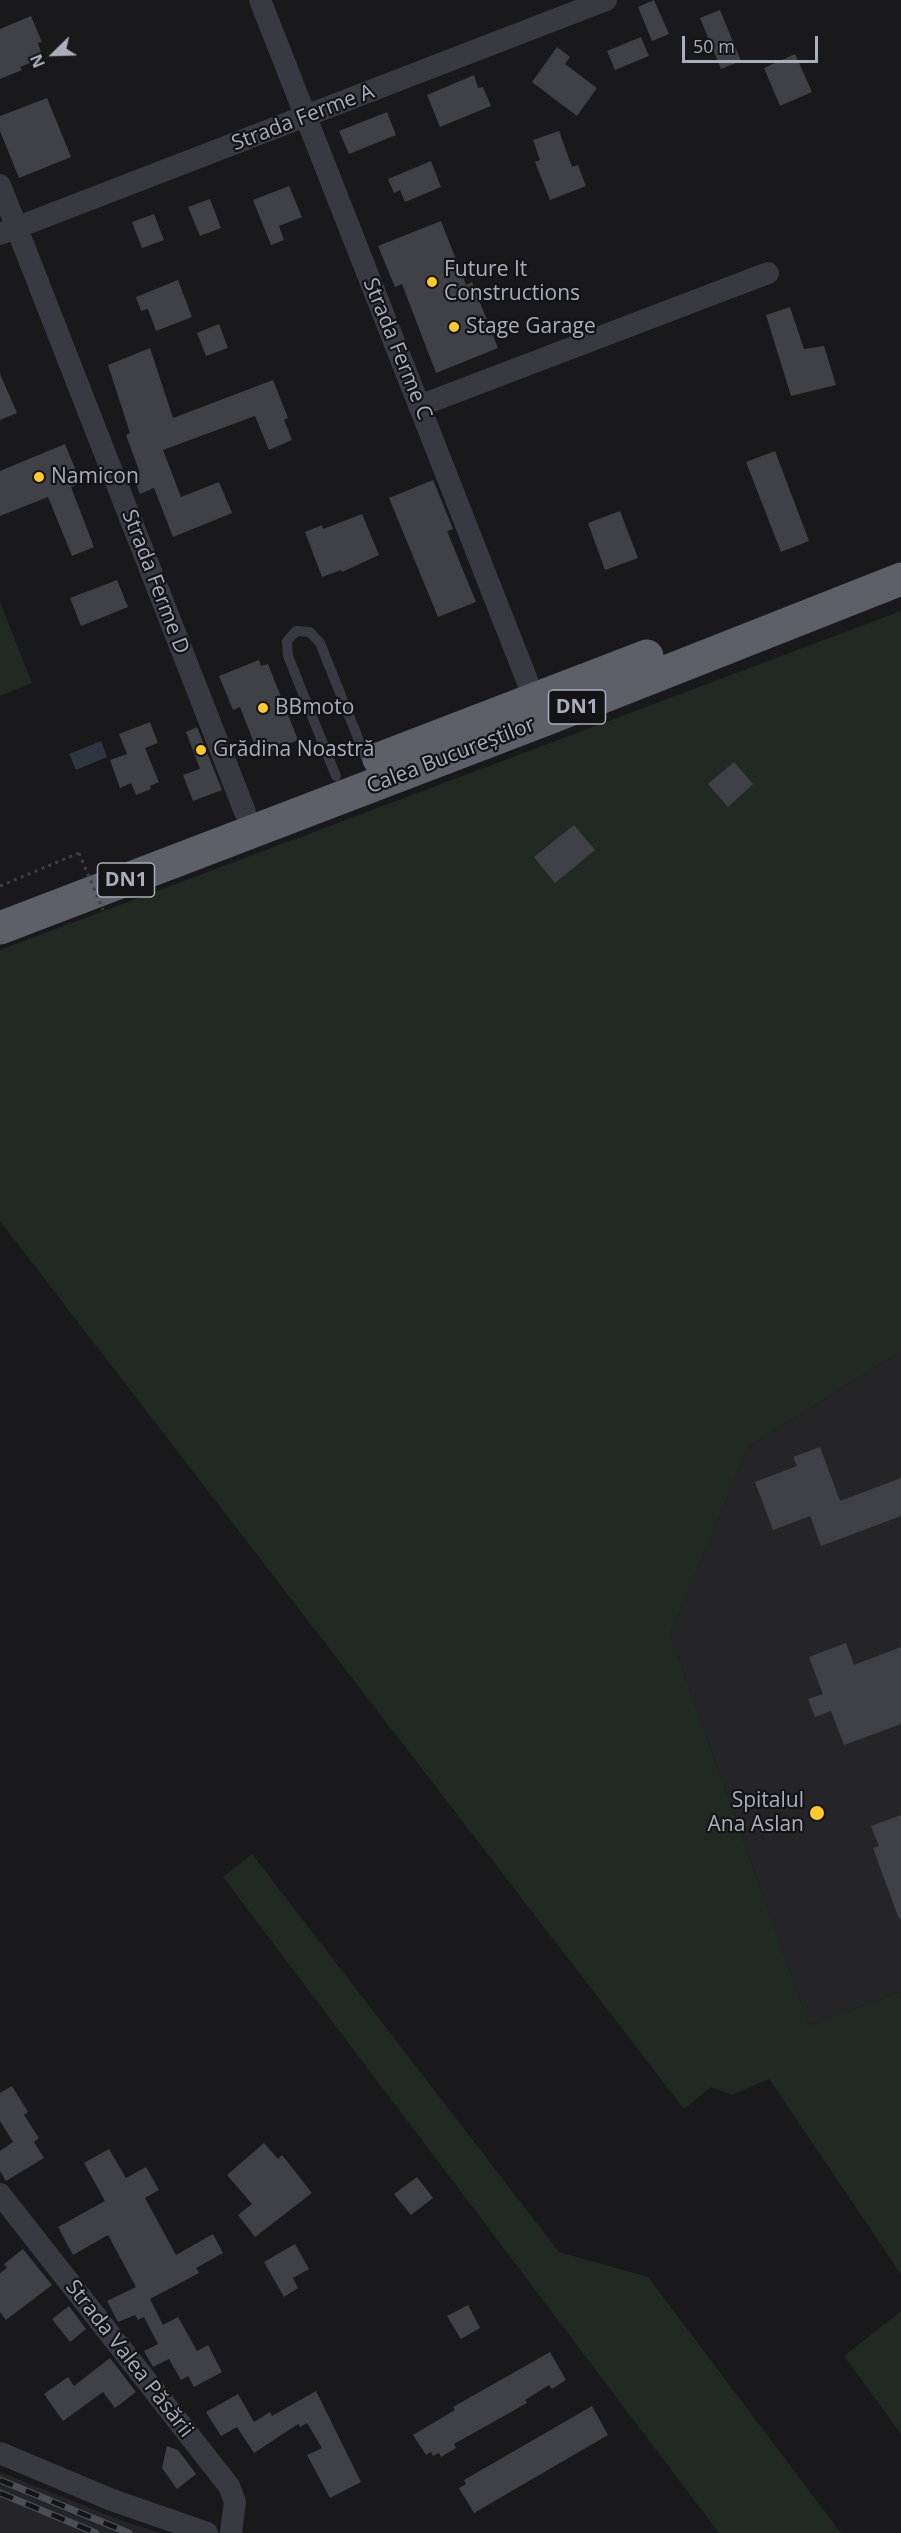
<!DOCTYPE html>
<html>
<head>
<meta charset="utf-8">
<style>
  body { margin:0 }
  #map { position:relative; width:901px; height:2533px; overflow:hidden; background:#19191b; font-family:"Open Sans",sans-serif }
  canvas { display:block }
  .north { position:absolute; left:24px; top:24px; width:60px; height:60px; -webkit-text-stroke:4px #141416; paint-order:stroke; rotate:247deg; font-size:16px; font-weight:700; line-height:24px; text-align:center; color:#aaaebc }
  .north::after { content:''; display:block; margin:auto; width:21px; height:27px; background:#aaaebc; clip-path:polygon(50% 0,100% 100%,50% 72%,0 100%) }
  .scale { position:absolute; left:682px; top:36px; width:136px; height:27px; box-sizing:border-box; border:3px solid #aaaebc; border-top:0; padding-left:8px; font-size:18px; line-height:21px; white-space:nowrap; color:#aaaebc; -webkit-text-stroke:4px #141416; paint-order:stroke }
</style>
</head>
<body>
<div id="map">
<canvas width="901" height="2533"></canvas>
<div class="north">N</div>
<div class="scale">50 m</div>
</div>
<script>
const c = document.querySelector('canvas').getContext('2d');
c.lineJoin = 'round';
function fill(path, color) { c.fillStyle = color; c.fill(path, 'evenodd'); }
function strokePath(path, color, width, dash) { c.strokeStyle = color; c.lineWidth = width; c.lineCap = dash ? 'butt' : 'round'; c.setLineDash(dash || []); c.stroke(path); }
function write(font, color, halo, rows, align = 'center') {
  c.font = font + ' "Open Sans",sans-serif'; c.lineWidth = 4.5; c.setLineDash([]); c.textBaseline = 'middle'; c.strokeStyle = halo; c.fillStyle = color; for (const [text, x, y, turn = 0] of rows) {
    c.save(); c.translate(x, y); c.rotate((+turn || 0) * Math.PI / 180); c.textAlign = isNaN(turn) ? turn : align; if (halo) c.strokeText(text, 0, 0); c.fillText(text, 0, 0); c.restore();
  }
}
const built = new Path2D(`
  M901 1351V1992L809 2025 670 1634 748 1447Z
  M0 2472 115 2518 160 2533H0Z`);
const green = new Path2D(`
  M0 602 32 683 0 696Z
  M901 611V1351L748 1447 670 1634 809 2025 901 1992V2274L769 2079 732 2095 711 2087 684 2109 0 1221V950Z
  M252 1854 559 2252 648 2277 841 2533H719L223 1877Z
  M901 2311V2434L844 2356Z`);
const water = new Path2D(`
  M101 741 107 757 76 770 69 754Z`);
const building = new Path2D(`
  M654 0 669 34 652 41 638 7Z
  M720 10 741 61 721 69 700 18Z
  M31 16 42 42 38 43 43 58 20 67 22 70 0 79V29Z
  M641 37 649 56 615 70 607 51Z
  M557 47 570 57 565 64 597 88 577 116 532 82Z
  M795 54 812 92 780 106 764 68Z
  M474 75 478 88 483 87 491 106 440 127 427 95Z
  M47 98 71 157 19 178 0 131V116Z
  M387 112 396 135 349 154 339 131Z
  M559 131 572 167 578 165 586 186 550 200 535 162 540 160 533 140Z
  M431 161 441 187 405 202 400 190 394 193 388 179Z
  M289 186 302 217 279 226 284 240 271 245 253 200Z
  M210 199 221 228 200 236 188 207Z
  M154 214 164 240 142 248 132 222Z
  M441 221 466 285 472 282 498 348 436 373 402 284 395 287 378 246Z
  M178 280 192 317 156 331 148 309 141 311 136 297Z
  M790 307 804 349 824 346 836 385 791 396 766 315Z
  M219 324 228 348 206 356 197 333Z
  M150 348 173 418 273 380 288 418 284 420 292 440 269 450 255 416 163 450 181 497 219 482 232 513 173 537 154 488 140 494 133 476 140 473 126 435 130 433 108 365Z
  M0 374 17 413 0 420Z
  M65 444 81 483 71 487 94 547 72 556 48 497 0 516V471Z
  M775 451 809 541 781 552 746 462Z
  M433 480 453 529 447 531 476 602 438 617 389 498Z
  M620 511 638 558 605 570 588 523Z
  M362 514 379 555 342 572 341 570 322 577 305 532 322 525 323 529Z
  M117 580 128 607 81 626 70 598Z
  M259 660 261 666 268 664 298 740 259 756 240 707 233 710 219 676Z
  M150 722 158 743 145 748 159 782 150 786 151 789 136 795 131 783 120 788 110 760 127 754 119 734Z
  M197 727 222 790 193 801 183 775 200 769 186 732Z
  M734 762 753 784 728 807 708 784Z
  M574 825 595 850 555 883 534 857Z
  M820 1447 840 1501 901 1478V1516L821 1546 810 1516 773 1530 755 1482 797 1466 793 1457Z
  M846 1643 854 1665 901 1647V1724L844 1745 831 1711 815 1717 808 1699 823 1694 809 1657Z
  M901 1815V1918L899 1919 873 1848 879 1846 871 1826Z
  M12 2086 28 2112 24 2115 39 2138 34 2142 44 2158 6 2181 0 2171V2151L13 2142 0 2121V2093Z
  M264 2143 278 2159 282 2155 312 2193 255 2237 238 2215 252 2204 227 2175Z
  M109 2149 126 2178 146 2167 159 2190 145 2198 176 2255 213 2234 223 2253 196 2268 199 2273 150 2299 163 2325 178 2317 197 2351 208 2345 222 2372 194 2387 188 2376 181 2380 169 2359 153 2367 144 2351 158 2344 144 2317 138 2320 135 2315 118 2322 107 2301 136 2287 108 2235 73 2255 58 2227 105 2201 84 2163Z
  M417 2177 433 2198 411 2215 394 2194Z
  M295 2244 309 2269 293 2278 298 2288 284 2297 264 2262Z
  M23 2249 52 2285 6 2320 0 2312V2273L7 2268 4 2264Z
  M468 2305 480 2328 461 2339 447 2316Z
  M69 2306 86 2329 70 2342 52 2319Z
  M550 2352 566 2380 552 2389 549 2385 525 2400 527 2403 454 2444 456 2448 441 2457 439 2453 433 2456 431 2452 426 2455 413 2435 455 2410 453 2407Z
  M110 2358 136 2392 115 2408 103 2392 63 2421 44 2394 68 2377 74 2386Z
  M316 2391 361 2482 330 2498 307 2455 322 2448 307 2423 300 2427 298 2424 254 2453 237 2427 221 2436 206 2412 238 2394 254 2422 270 2412 272 2416Z
  M592 2406 608 2435 474 2513 459 2488 466 2484 464 2480Z
  M167 2446 178 2450 196 2474 177 2489 162 2468Z`);
const path = new Path2D(`
  M0 886 79 853`);
const service = new Path2D(`
  M336 776 288 656 287 641 296 631 310 632 320 643 368 763`);
const minor = new Path2D(`
  M260 0 534 698
  M0 185 245 812
  M0 234 606 0
  M419 406 768 273
  M0 2194 229 2486 235 2502 231 2533
  M0 2453 112 2500 207 2533`);
const trunk = new Path2D(`
  M379 759 647 656
  M0 928 549 718 901 579`);
const rail = new Path2D(`
  M0 2480 129 2533
  M0 2493 96 2533`);
const pathBridge = new Path2D(`
  M79 853 103 910`);
const markers = [
  [432,282,6,"#fecb2e"],
  [454,327,6,"#fecb2e"],
  [39,477,6,"#fecb2e"],
  [263,708,6,"#fecb2e"],
  [201,750,6,"#fecb2e"],
  [817,1813,8,"#fecb2e"]
];
const shields = [
  [577,707,57],
  [126,880,57]
];
const shieldNames = [
  ["DN1",577,707],
  ["DN1",126,880]
];
const streetNames = [
  ["Strada Ferme A",303,118,-21],
  ["Strada Ferme C",397,349,68],
  ["Strada Ferme D",155,582,69],
  ["Calea Bucureștilor",451,756,-21],
  ["Strada Valea Păsării",129,2359,52]
];
const poiNames = [
  ["Future It",444,270],
  ["Constructions",444,294],
  ["Stage Garage",466,327],
  ["Namicon",51,477],
  ["BBmoto",275,708],
  ["Grădina Noastră",213,750],
  ["Spitalul",804,1801,"right"],
  ["Ana Aslan",804,1825,"right"]
];
fill(built, '#252528');
fill(green, '#202a22');
fill(water, '#2d3641');
fill(building, '#404146');
strokePath(path, '#3f4148', 3, [3, 4.5]);
strokePath(service, '#393a41', 10);
strokePath(minor, '#393a41', 22);
strokePath(trunk, '#5d5f69', 33);
strokePath(rail, '#4c4e56', 7);
strokePath(rail, '#141416', 4.5, [14]);
strokePath(pathBridge, '#3f4148', 3, [3, 4.5]);
for (const [x, y, r, color] of markers) { const dot = new Path2D(); dot.arc(x, y, r, 0, 2 * Math.PI); c.fillStyle = color; c.fill(dot); strokePath(dot, '#141416', 2); }
for (const [x, y, w] of shields) { const box = new Path2D(); box.roundRect(x - w / 2, y - 17, w, 34, 4.5); c.fillStyle = '#141416'; c.fill(box); strokePath(box, '#aaaebc', 1.5); }
write('bold 20px', '#aaaebc', null, shieldNames);
write('21px', '#aaaebc', '#141416', streetNames);
write('21px', '#aaaebc', '#141416', poiNames, 'left');
</script>
</body>
</html>
